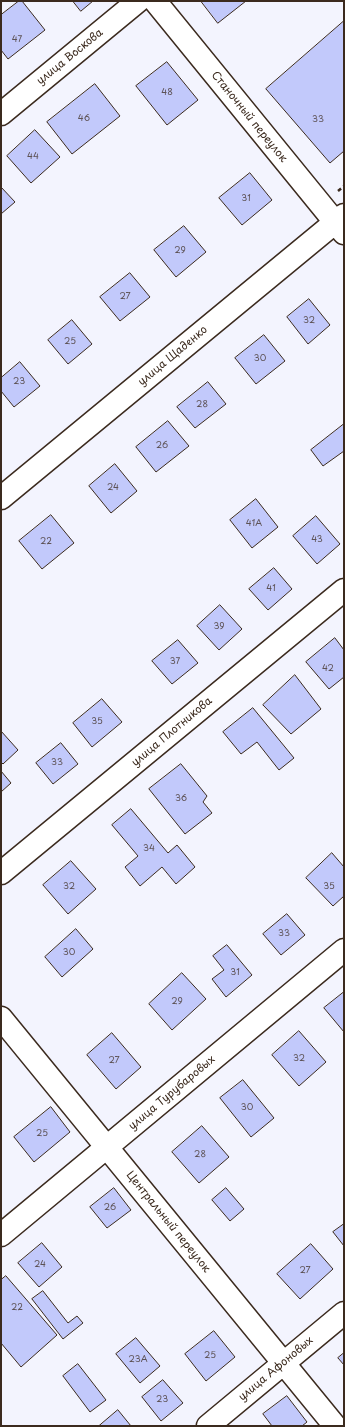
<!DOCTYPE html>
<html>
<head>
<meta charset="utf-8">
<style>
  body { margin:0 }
  #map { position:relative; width:345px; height:1427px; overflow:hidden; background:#f3f4fe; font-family:"Playpen Sans",sans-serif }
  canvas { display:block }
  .frame { position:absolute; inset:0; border:2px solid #3b2a1e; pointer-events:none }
</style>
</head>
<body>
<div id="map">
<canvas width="345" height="1427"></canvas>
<div class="frame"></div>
</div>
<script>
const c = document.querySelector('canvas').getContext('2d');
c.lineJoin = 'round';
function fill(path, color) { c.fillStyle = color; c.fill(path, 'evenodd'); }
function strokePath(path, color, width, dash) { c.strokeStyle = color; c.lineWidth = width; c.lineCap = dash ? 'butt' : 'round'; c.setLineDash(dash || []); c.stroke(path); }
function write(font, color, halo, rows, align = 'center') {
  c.font = font + ' "Playpen Sans",sans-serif'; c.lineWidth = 4; c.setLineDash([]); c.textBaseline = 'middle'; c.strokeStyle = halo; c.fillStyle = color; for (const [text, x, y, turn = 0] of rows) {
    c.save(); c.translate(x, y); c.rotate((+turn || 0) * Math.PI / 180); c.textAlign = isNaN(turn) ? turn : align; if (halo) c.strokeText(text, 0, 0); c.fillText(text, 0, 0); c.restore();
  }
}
const building = new Path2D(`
  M19 1H22L45 30 8 59 1 50V15Z
  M73 1H93L81 11Z
  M201 1H246L218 23Z
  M344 21V151L330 163 266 89Z
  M167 62 198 100 167 125 136 86Z
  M95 84 120 116 72 154 47 122Z
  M35 130 60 157 31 183 7 156Z
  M250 173 272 200 242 225 219 198Z
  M1 187 15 202 1 214Z
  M184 226 206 252 176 277 154 250Z
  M130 273 150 297 120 321 100 297Z
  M309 299 330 325 308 344 287 317Z
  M72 320 92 344 68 364 48 340Z
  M264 335 285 361 256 384 235 358Z
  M20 362 40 386 14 407 1 391V378Z
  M208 382 226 404 195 428 177 407Z
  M168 421 189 446 156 472 136 447Z
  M344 424V451L323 466 311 450Z
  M115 464 137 491 111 513 89 486Z
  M256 499 278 527 252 548 230 520Z
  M51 515 74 543 42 569 19 541Z
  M316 516 340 544 317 564 293 536Z
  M274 568 292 589 268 610 249 589Z
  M220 605 242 629 219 650 197 626Z
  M335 638 344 650V677L329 689 306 662Z
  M178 640 198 663 172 684 152 661Z
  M295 675 321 709 291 734 263 705Z
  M102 699 122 722 92 747 73 723Z
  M253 708 294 758 279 770 257 742 241 754 223 732Z
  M1 731 18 750 3 764 1 762Z
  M61 743 78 764 53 784 36 763Z
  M181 764 207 796 203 802 212 813 185 834 149 789Z
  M1 771 11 783 1 792Z
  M131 809 168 853 177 845 195 867 176 884 162 867 140 886 125 867 138 856 112 825Z
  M332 853 344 867V896L333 906 306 878Z
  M71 861 96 889 68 914 43 885Z
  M287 914 305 935 281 955 263 934Z
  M76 929 93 949 62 977 45 957Z
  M227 945 252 975 226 997 212 979 224 970 213 956Z
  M182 973 206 999 172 1030 149 1004Z
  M344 992V1032L324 1008Z
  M299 1031 326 1062 299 1086 272 1055Z
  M112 1033 141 1067 116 1089 87 1055Z
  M243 1080 274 1118 251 1137 220 1098Z
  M51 1107 70 1132 34 1162 14 1137Z
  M202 1126 229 1157 199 1183 172 1152Z
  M114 1188 131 1210 107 1228 90 1207Z
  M226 1188 244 1209 230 1221 212 1200Z
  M344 1224V1246L333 1232Z
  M42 1243 62 1267 39 1287 18 1263Z
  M311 1244 333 1269 300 1299 277 1274Z
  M6 1276 57 1335 21 1367 1 1343V1280Z
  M43 1291 68 1323 77 1316 83 1323 63 1339 32 1299Z
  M214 1331 235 1357 206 1381 185 1354Z
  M136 1338 160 1366 140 1383 116 1354Z
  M344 1353V1365L338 1358Z
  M78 1364 106 1400 90 1412 63 1376Z
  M163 1380 183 1403 161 1421 142 1397Z
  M287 1396 307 1422 302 1426H272L263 1414Z
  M118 1410 131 1426H99Z`);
const path = new Path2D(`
  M338 191 344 186`);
const minor = new Path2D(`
  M155 1 344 233
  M1 114 138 1
  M1 498 344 215
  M1 873 344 590
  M1 1018 335 1426
  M1 1235 344 950
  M208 1426 344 1313`);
const numberNames = [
  ["47",17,40],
  ["48",167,93],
  ["46",84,119],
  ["33",318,120],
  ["44",33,157],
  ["31",246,199],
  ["29",180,251],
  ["27",125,297],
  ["32",309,321],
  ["25",70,342],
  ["30",260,359],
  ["23",19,382],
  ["28",202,405],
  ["26",162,446],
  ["24",113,488],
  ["41А",254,524],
  ["43",317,540],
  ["22",46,542],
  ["41",271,589],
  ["39",219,627],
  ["37",175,662],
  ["42",328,669],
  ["35",97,722],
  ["33",57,763],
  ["36",181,799],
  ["34",149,849],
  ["32",69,887],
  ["35",329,887],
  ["33",284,934],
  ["30",69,953],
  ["31",235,973],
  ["29",177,1002],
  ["32",299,1059],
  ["27",114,1061],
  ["30",247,1108],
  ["25",42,1134],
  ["28",200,1155],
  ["26",110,1208],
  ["24",40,1265],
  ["27",305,1271],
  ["22",17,1308],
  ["25",210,1356],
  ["23А",138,1360],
  ["23",162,1400]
];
const streetNames = [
  ["улица Воскова",70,57,-39],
  ["Станочный переулок",249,117,51],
  ["улица Щаденко",173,356,-40],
  ["улица Плотникова",172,732,-40],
  ["улица Турубаровых",172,1093,-40],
  ["Центральный переулок",168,1222,51],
  ["улица Афоновых",276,1369,-40]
];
fill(building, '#c2c9fb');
strokePath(building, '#3b2a1e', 1);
strokePath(minor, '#3b2a1e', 25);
strokePath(path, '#3b2a1e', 2.5, [4, 3]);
strokePath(minor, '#fff', 22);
write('9px', '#5d5255', null, numberNames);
write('11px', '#3b2a1e', '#fff', streetNames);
</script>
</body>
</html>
